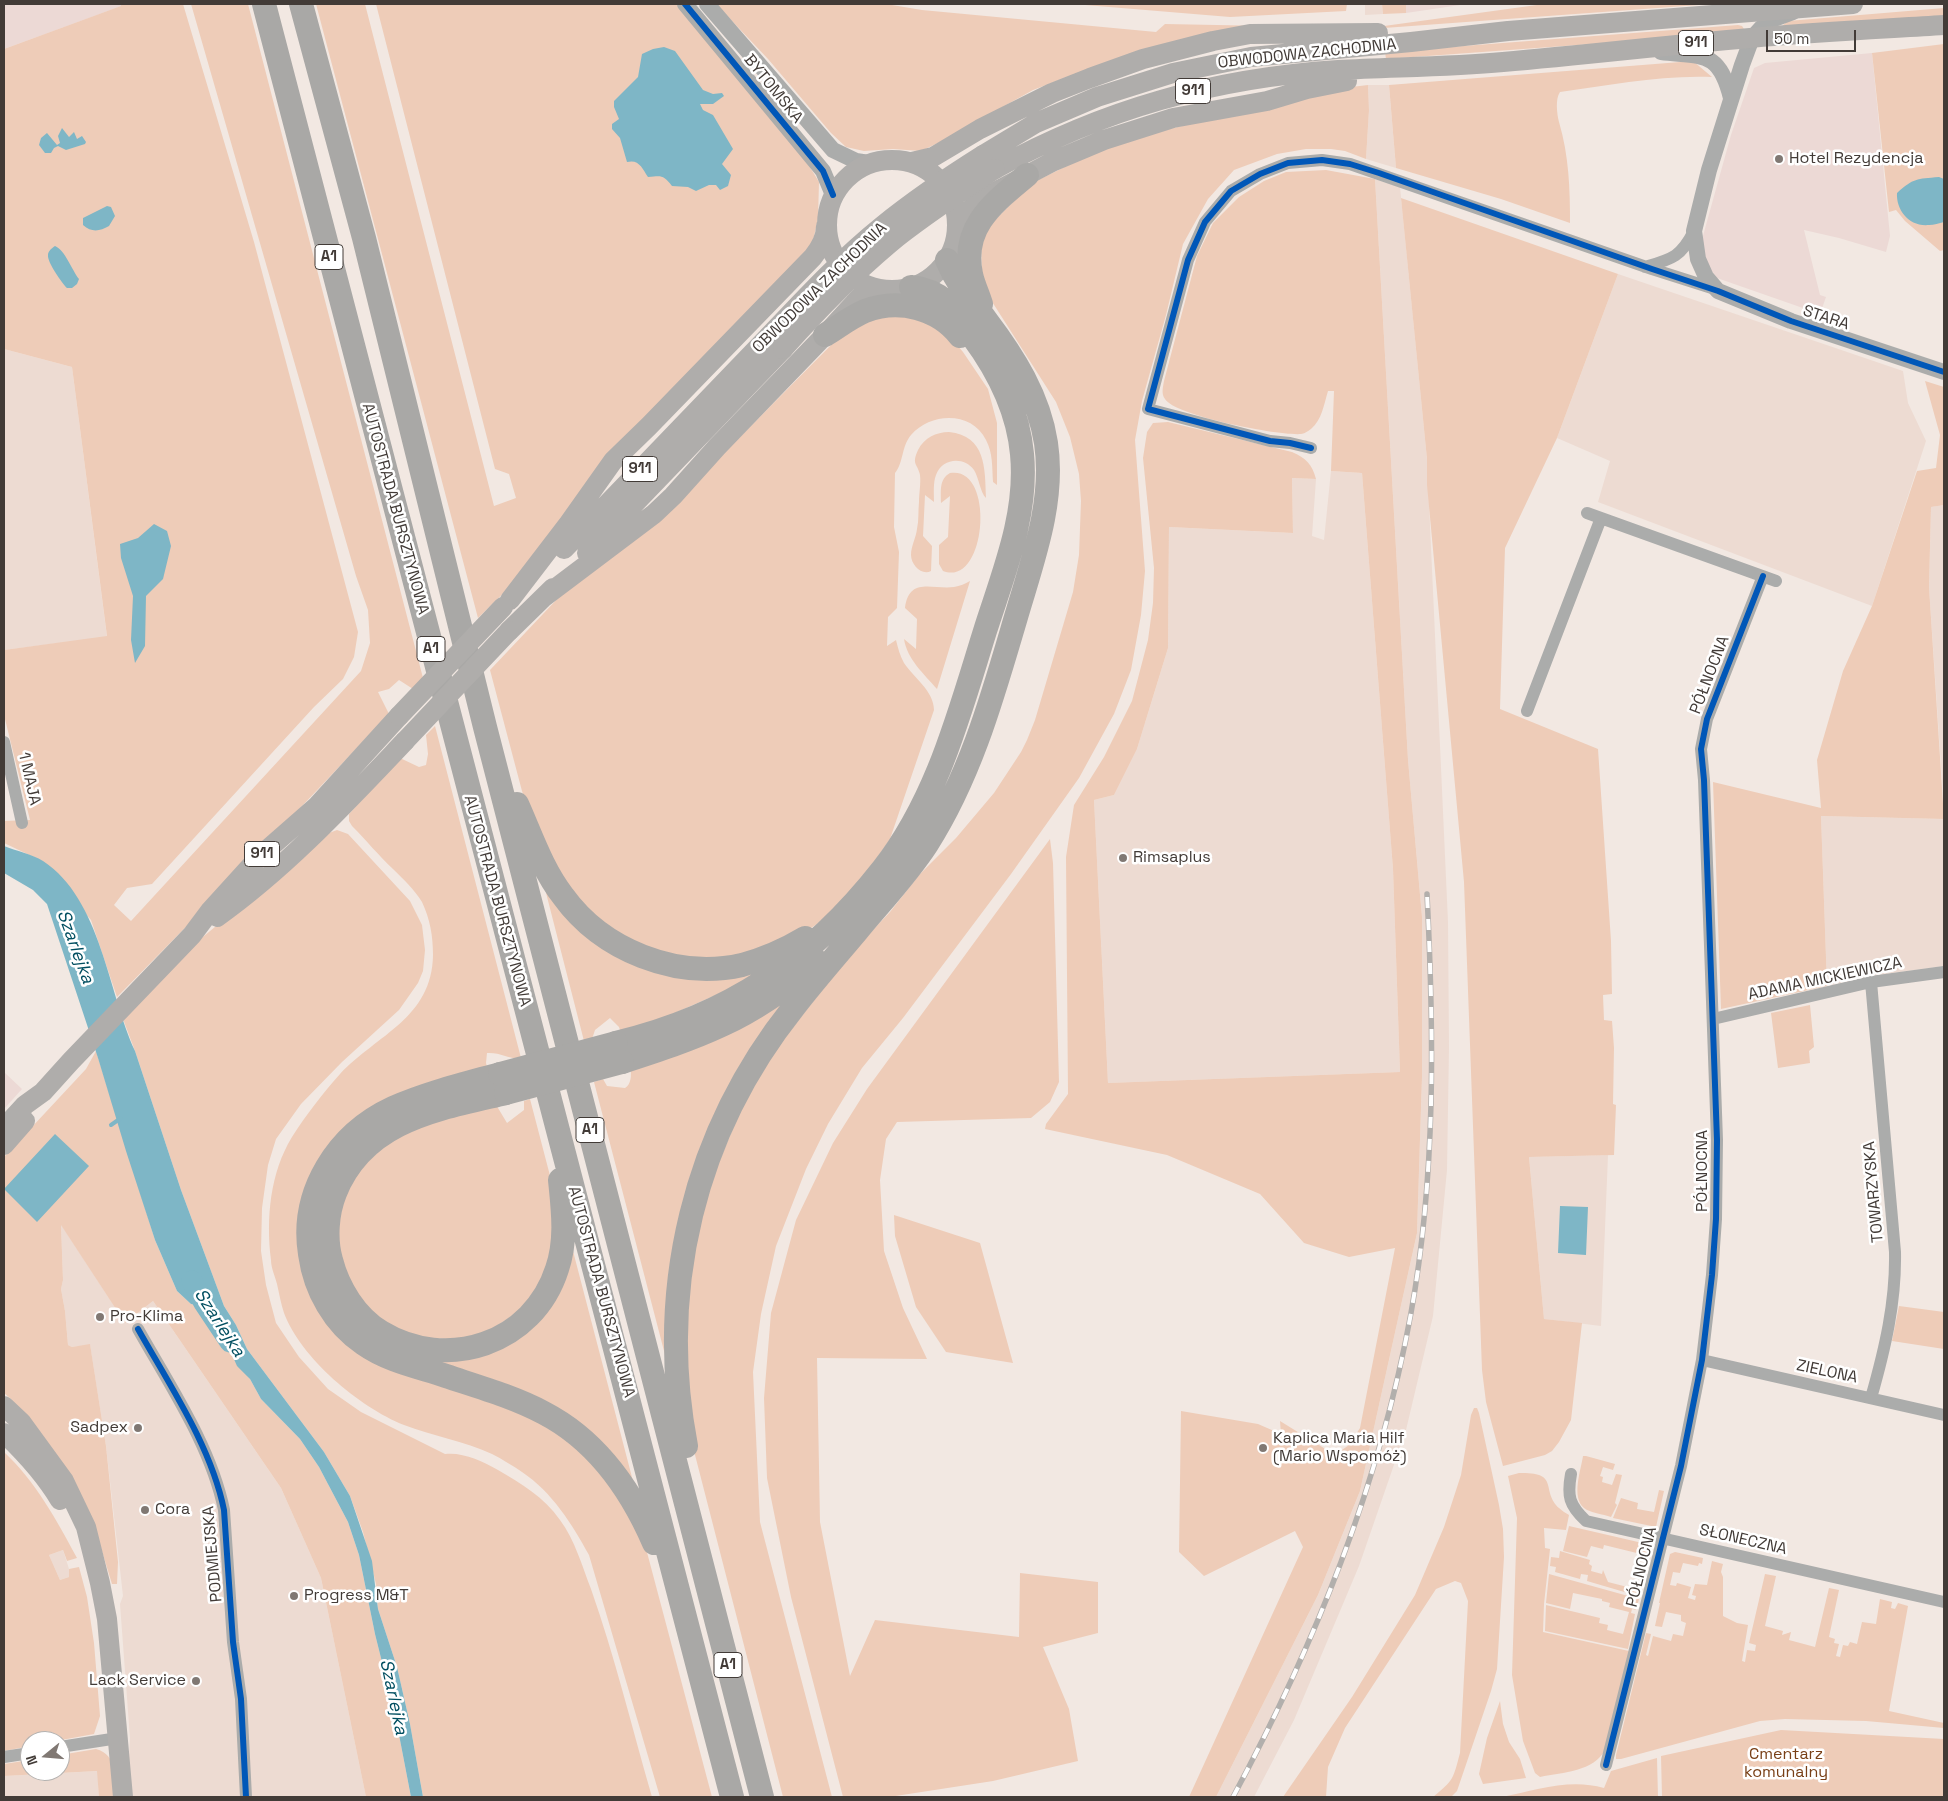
<!DOCTYPE html>
<html>
<head>
<meta charset="utf-8">
<style>
  body { margin:0 }
  #map { position:relative; width:1948px; height:1801px; overflow:hidden; background:#f2e8e2; font-family:"Space Grotesk",sans-serif }
  canvas { display:block }
  .frame { position:absolute; inset:0; border:5px solid #423b37; pointer-events:none }
  .north { position:absolute; left:20px; top:1731px; width:50px; height:50px; box-sizing:border-box; background:#fff; border:1px solid #b3b1af; border-radius:50%; rotate:253deg; font-size:14px; font-weight:700; line-height:20px; text-align:center; color:#423b37 }
  .north::after { content:''; display:block; margin:auto; width:18px; height:22px; background:#807873; clip-path:polygon(50% 0,100% 100%,50% 72%,0 100%) }
  .scale { position:absolute; left:1766px; top:30px; width:90px; height:22px; box-sizing:border-box; border:2px solid #423b37; border-top:0; padding-left:6px; font-size:15px; line-height:18px; white-space:nowrap; color:#423b37; -webkit-text-stroke:4px #fff; paint-order:stroke }
</style>
</head>
<body>
<div id="map">
<canvas width="1948" height="1801"></canvas>
<div class="frame"></div>
<div class="north">N</div>
<div class="scale">50 m</div>
</div>
<script>
const c = document.querySelector('canvas').getContext('2d');
c.lineJoin = 'round';
function fill(path, color) { c.fillStyle = color; c.fill(path, 'evenodd'); }
function strokePath(path, color, width, dash) { c.strokeStyle = color; c.lineWidth = width; c.lineCap = dash ? 'butt' : 'round'; c.setLineDash(dash || []); c.stroke(path); }
function write(font, color, halo, rows, align = 'center') {
  c.font = font + ' "Space Grotesk",sans-serif'; c.lineWidth = 5; c.setLineDash([]); c.textBaseline = 'middle'; c.strokeStyle = halo; c.fillStyle = color; for (const [text, x, y, turn = 0] of rows) {
    c.save(); c.translate(x, y); c.rotate((+turn || 0) * Math.PI / 180); c.textAlign = isNaN(turn) ? turn : align; if (halo) c.strokeText(text, 0, 0); c.fillText(text, 0, 0); c.restore();
  }
}
const commercial = new Path2D(`
  M4 4H121L122 6 4 49Z
  M1406 4H1467L1406 13Z
  M1872 53 1890 236 1886 252 1839 238 1804 230 1820 295 1826 297 1820 314 1717 278 1705 264 1701 243 1731 135 1754 68 1765 63Z
  M4 1072 22 1089 4 1109Z`);
const built = new Path2D(`
  M1365 4H1382L1383 14 1365 15Z
  M1368 85H1389L1396 168 1366 159 1369 110Z
  M1375 179 1400 187 1427 459 1448 922 1449 1047 1447 1170 1433 1316 1406 1430 1359 1566 1294 1720 1254 1797H1216L1318 1595 1360 1491 1417 1233 1422 1077V917L1408 760Z
  M1618 274 1903 371 1908 403 1926 441 1872 606 1598 502 1610 461 1557 438Z
  M4 349 72 367 107 637 4 650Z
  M1331 471 1362 473 1393 869 1400 1072 1108 1083 1094 800 1114 795 1137 749 1168 648 1169 527 1293 533 1292 478 1316 479 1312 536 1324 540Z
  M1944 505V811L1929 587 1931 507Z
  M1821 816 1944 819V966L1871 976 1827 986Z
  M1608 1155 1601 1326 1544 1319 1529 1157Z
  M61 1224 125 1323 153 1301 281 1488 321 1578 366 1797H117L129 1757 130 1738 120 1604 123 1596 106 1446 90 1345 72 1347 68 1345 65 1311 61 1289 63 1280Z
  M63 1550 69 1569V1577L60 1580 49 1555Z
  M98 1771 99 1797H4V1776Z`);
const green = new Path2D(`
  M121 4H183L254 242 358 632 354 657 343 679 314 707 152 884 127 888 114 905 131 921 361 671 370 643 368 610 356 576 191 4H248L423 678 413 689 399 680 389 689 378 692 389 714 235 877 117 997 91 920 42 861 4 843V821L30 820 4 715V650L107 636 72 367 4 349V49L121 6Z
  M316 4H365L494 506 516 498 509 474 495 469 376 4H677L805 159 819 182 818 219 812 245 518 579 478 618Z
  M716 4H886L922 10 1156 32 1165 24 1268 26 1102 64 1033 90 940 142 921 151 893 149 864 151 846 147 831 133 768 59Z
  M1073 4H1347L1346 11 1230 17Z
  M1382 4H1406V13L1383 14Z
  M1544 4H1712L1384 28V26Z
  M1944 8V17L1783 28V25L1788 21Z
  M1738 25 1742 26 1744 29 1688 37 1386 59 1385 52Z
  M1944 44V250L1940 251 1905 221 1896 210 1889 212 1872 53Z
  M1693 61 1712 77C1661 75 1610 85 1560 92 1555 99 1557 114 1559 122 1569 156 1570 189 1570 223L1501 199 1396 168 1389 85Z
  M1368 85 1369 110 1366 159 1345 151 1331 149H1306L1277 154 1234 170 1208 199 1183 244 1166 315 1142 401 1135 440 1145 571 1141 615 1131 670 1114 714 1079 778 1011 874 903 1018 862 1068 828 1124 806 1169 776 1246 761 1314 753 1372 760 1522 832 1797H783L694 1451 683 1347 699 1211 754 1077 851 953 890 912 919 875 956 838 994 793 1021 752 1027 740 1035 720 1073 592 1079 555 1081 501 1079 474 1070 437 1056 402 982 286 981 234 1032 183 1085 157 1148 134 1343 88Z
  M1326 170 1375 179 1408 760 1422 917V1077L1417 1233 1360 1491 1318 1595 1216 1797H1189L1303 1547 1295 1531 1204 1576 1179 1552 1181 1411 1258 1424 1281 1434 1280 1421 1335 1455 1349 1445 1360 1428 1395 1248 1349 1257 1304 1243 1260 1194 1167 1155 1045 1129 1046 1124 1068 1094 1066 857 1074 805 1104 757 1132 701 1148 640 1153 603 1154 568 1143 458 1147 432 1153 423 1168 422 1292 452C1306 458 1312 464 1316 479L1292 478 1293 533 1169 527 1168 648 1137 749 1114 795 1094 800 1108 1083 1400 1072 1393 869 1362 473 1331 471 1334 391H1328C1324 404 1322 420 1311 429 1308 431 1304 434 1301 434 1280 436 1175 416 1165 399 1161 394 1163 387 1164 381L1197 256 1213 223 1239 197 1264 181 1286 172Z
  M1401 198 1618 274 1557 438 1505 548 1500 709 1598 749 1611 941 1612 994 1603 995 1604 1020 1612 1021 1614 1048 1613 1104 1616 1105 1614 1155 1529 1157 1544 1319 1582 1323 1571 1420 1559 1442 1552 1451 1545 1455 1503 1466 1486 1402 1482 1370 1464 882 1427 485V459Z
  M898 314 941 326 963 352 988 389 997 423V485L993 482C992 467 993 453 986 440 972 411 931 412 911 435 901 447 904 462 895 473L894 527 899 552 897 608 888 617 887 646 896 640C898 648 900 656 904 663 914 678 934 691 934 710L890 839 855 890 817 924 805 932 766 951 695 961 628 943 574 899 532 822 522 791 490 670 578 577 732 445 845 331 870 317Z
  M1925 381 1944 387V505L1931 507 1929 587 1944 819 1821 816 1827 986 1721 1009 1713 782 1821 808 1817 760 1843 671 1872 606 1917 471 1936 468 1940 435Z
  M949 432C986 436 985 468 986 498 980 492 979 478 974 470 964 456 942 458 936 475 933 483 934 493 934 502L925 495 923 536 932 546 931 571C922 576 911 565 911 555 911 546 916 538 917 529 919 520 918 511 919 502 919 494 921 483 920 475 918 464 911 465 918 450 924 438 936 432 949 432Z
  M950 473C996 465 987 588 943 571L939 564V545L948 537 950 496 941 503C941 491 939 479 950 473Z
  M970 581 937 689C924 674 907 659 904 639L916 649 917 619 905 608C909 576 933 590 954 587 960 586 965 584 970 581Z
  M435 726 521 1058C510 1060 501 1052 487 1053L486 1063 488 1071 362 1118 319 1302 533 1414 605 1471 644 1541 712 1797H660L589 1555C572 1524 552 1492 522 1472 513 1466 502 1459 492 1454 464 1441 432 1436 404 1425 359 1407 301 1358 284 1313 281 1304 279 1293 277 1284 275 1276 271 1268 271 1260 266 1218 270 1173 292 1137 306 1115 323 1093 340 1074 378 1034 432 1018 433 955 433 936 430 919 422 902 414 889 404 880 393 869 379 856 366 840 352 826L349 821V814L400 758 419 767 426 765 428 754 426 735Z
  M337 830 348 834 410 901 422 925 425 950 423 971 418 983 399 1010 342 1062 301 1104 276 1139 268 1165 262 1208 261 1251 266 1285 276 1323 299 1357 328 1389 361 1412 445 1454C463 1452 482 1461 498 1470 522 1484 544 1497 560 1520 575 1540 582 1566 591 1589 615 1657 632 1728 652 1797H423L410 1724 397 1667 378 1609 376 1584 363 1532 350 1496 324 1452 247 1349 236 1325 224 1306 181 1190 135 1051 123 1019 187 950 329 833Z
  M1050 839 1053 863 1059 1082 1050 1102 1031 1118 897 1122 886 1139 880 1180 884 1251 903 1308 927 1359 817 1358 820 1522 850 1676 875 1620 1019 1637 1020 1573 1098 1582V1633L1043 1647 1069 1709 1078 1761 993 1781 889 1797H843L791 1597 767 1478 764 1398 771 1313 796 1220 833 1143 867 1089Z
  M544 885 613 950 759 969 764 974 622 1036 619 1027 610 1018 595 1030 592 1039 584 1041Z
  M803 984 715 1126 670 1374 594 1082 603 1079 607 1086 625 1088C631 1085 632 1074 630 1068Z
  M1810 1005 1814 1047 1809 1051 1810 1063 1778 1068 1771 1013Z
  M96 1051 155 1240 177 1291 191 1304 213 1308 216 1325 226 1341 229 1351 250 1379 261 1399 300 1439 319 1467 348 1522 359 1555 375 1634 395 1714 411 1797H366L321 1578 281 1488 153 1301 125 1323 61 1225 63 1280 61 1289 65 1311 68 1345 72 1347 90 1344 106 1446 118 1562 117 1584H112L101 1548 11 1399 4 1393V1157L86 1069Z
  M530 1099 554 1191 556 1245 531 1304 473 1341 402 1336 355 1298 334 1240 349 1179 403 1129 495 1103 507 1123 524 1110V1101Z
  M894 1215 980 1243 1013 1363 946 1352 916 1307 895 1236Z
  M573 1251 634 1485 605 1451 416 1356 488 1353Z
  M1899 1306 1944 1312V1349L1892 1341Z
  M1474 1408H1477L1479 1413 1499 1505 1503 1529 1504 1557 1497 1669 1491 1691 1457 1791 1451 1797H1433C1454 1780 1453 1779 1460 1753L1468 1601 1461 1583 1455 1581 1436 1589 1345 1728 1328 1767 1326 1797H1283L1352 1697 1415 1595 1444 1527 1461 1475 1471 1415Z
  M4 1452C36 1482 56 1519 77 1558L67 1561 63 1550 49 1555 60 1580 69 1577V1569L79 1567 87 1597 94 1643 100 1716 94 1734 56 1741H30V1746L4 1751Z
  M1583 1456H1586L1615 1464 1613 1470 1603 1467 1600 1476 1603 1477 1602 1482 1612 1485 1616 1474 1622 1475 1615 1503 1617 1505 1611 1517C1603 1514 1590 1513 1584 1508 1571 1497 1581 1470 1583 1456Z
  M1519 1473C1561 1472 1540 1490 1559 1508 1562 1511 1566 1513 1569 1515L1566 1530 1544 1528 1545 1548 1550 1549 1544 1604 1543 1632 1629 1651 1606 1749C1593 1772 1564 1772 1540 1777L1535 1773 1523 1741 1512 1675 1517 1518 1508 1476Z
  M1659 1490 1664 1491 1656 1527 1613 1518 1621 1498 1638 1503 1637 1509 1654 1512Z
  M1569 1526 1651 1545 1649 1556 1604 1545 1603 1549 1591 1546 1587 1557 1563 1551Z
  M1560 1551 1590 1560 1589 1564 1592 1566 1591 1571 1602 1574 1603 1570 1608 1582 1639 1590 1638 1596 1587 1581 1588 1575 1581 1574 1580 1579 1555 1572 1556 1567 1550 1566 1551 1557 1559 1558Z
  M1675 1552 1703 1558 1702 1564 1699 1563 1698 1566 1683 1563 1680 1573 1673 1572 1670 1585 1676 1586 1677 1583 1691 1587 1688 1598 1695 1600 1696 1596 1692 1595 1695 1584 1707 1585 1712 1561 1723 1564 1721 1572 1723 1577V1616L1737 1623 1748 1625 1742 1661 1745 1662 1747 1650 1755 1651 1756 1645 1749 1643 1765 1574 1776 1576 1765 1626 1783 1631 1782 1635 1791 1632 1789 1640 1815 1647 1829 1588 1839 1590 1829 1637 1835 1639 1834 1643 1839 1644 1836 1656 1840 1657 1843 1645 1848 1646 1850 1642 1857 1644 1862 1622 1876 1624 1880 1599 1892 1602 1891 1608 1895 1609 1898 1603 1908 1606 1889 1711 1944 1723V1728L1866 1721 1785 1719 1760 1721 1621 1759H1616V1755L1646 1633 1651 1634 1646 1655 1648 1656 1653 1636 1671 1641 1673 1634 1683 1636 1686 1623 1681 1621V1615L1666 1612 1662 1627 1655 1626 1660 1603H1659L1670 1554Z
  M1549 1574 1639 1599 1636 1610 1632 1609 1631 1613 1635 1614 1628 1649 1545 1631 1546 1605 1600 1618 1599 1623 1608 1625 1607 1630 1623 1634 1629 1612 1609 1607 1610 1603 1602 1601V1599L1573 1593 1570 1609 1546 1603Z
  M1500 1701 1503 1724 1509 1742 1520 1759 1526 1778 1483 1784 1479 1774 1487 1738Z
  M1781 1730 1944 1739V1797H1662L1661 1756Z
  M96 1749C118 1755 114 1777 117 1797H99L97 1771 4 1776V1764L30 1760V1771H60V1755Z
  M1657 1758 1658 1797H1502C1536 1790 1570 1778 1604 1788L1611 1771Z`);
const water = new Path2D(`
  M664 47 675 51 703 90 713 94 722 93 724 96 713 104H700L703 110 713 115 733 149 722 164 731 175 728 186 720 190 716 185H709L696 191 688 187 672 186C663 174 661 176 648 177 642 168 639 159 627 162L620 138 612 129V124L619 119 614 107V101L638 77 642 54 653 49Z
  M62 128 69 137 74 132 77 139 82 136 86 142 85 144 66 150 58 146 54 148 51 153H45L39 145 41 138 47 133 57 145 60 143 58 136Z
  M1939 177 1944 179V222C1939 223 1934 225 1929 225 1909 227 1896 210 1897 193 1914 178 1916 179 1939 177Z
  M107 206 111 207 115 216 109 226C100 231 92 233 83 225V218Z
  M55 246C65 250 72 270 79 279L77 284 72 288H67C62 283 47 262 48 255 48 251 52 248 55 246Z
  M154 524 167 531 171 546 163 579 146 596 145 646 135 663 131 640 133 596 121 558 120 544 138 538Z
  M4 846C16 851 32 854 43 861 101 899 108 992 135 1051L181 1190 224 1306 236 1325 247 1349 324 1452 350 1496 372 1561 378 1609 397 1667 410 1724 423 1797H411L395 1714 375 1634 359 1555 348 1522 319 1467 300 1439 261 1399 250 1379 237 1366 226 1341 216 1325 213 1308 191 1304 177 1291 155 1240 126 1151 98 1058 47 904 33 890 4 873Z
  M55 1134 89 1166 37 1222 4 1189Z
  M1560 1206 1588 1207 1586 1255 1558 1253Z`);
const stream = new Path2D(`
  M111 1125 121 1118`);
const river = new Path2D(`
  M192 1281 204 1303 230 1342`);
const minor = new Path2D(`
  M1645 267C1672 259 1681 257 1694 231
  M1311 448 1290 443 1270 441 1148 409 1188 260 1205 222 1231 191 1260 174 1288 163 1322 160 1350 164 1652 269 1718 290
  M1587 513 1776 581
  M1527 711 1601 518
  M4 742 22 823
  M1713 1019 1871 982 1944 972
  M138 1329C170 1386 211 1446 224 1510L233 1642 241 1699 246 1797
  M1702 1360 1944 1415
  M1871 1398C1885 1349 1896 1302 1895 1252L1871 982
  M1571 1474C1567 1496 1569 1505 1586 1521L1944 1602
  M60 1747 118 1738
  M4 1757 30 1753
  M1606 1765 1681 1466 1702 1360 1712 1275 1716 1219 1717 1140 1704 780 1701 749 1707 719 1763 576`);
const tertiary = new Path2D(`
  M685 4 823 171 833 195
  M707 4 833 150 856 161 869 163
  M1793 12 1774 19 1761 28 1752 38 1742 65 1709 170 1694 231 1698 259 1706 277 1718 291 1791 321 1944 372
  M1661 52C1703 57 1719 50 1731 98`);
const primary = new Path2D(`
  M983 155 1036 123 1097 97 1173 73 1251 57 1411 42 1508 31 1853 4
  M827 225a65 65 0 1 1 130 0a65 65 0 1 1-130 0Z
  M912 162 933 157 980 129 1052 93 1090 78 1143 59 1213 41 1250 34 1378 33
  M995 169C1104 109 1214 78 1338 70 1393 67 1448 67 1503 62 1586 55 1668 45 1750 38 1815 32 1880 29 1944 25
  M957 225 975 204 989 195 1054 161 1104 140 1173 118 1267 101 1307 89 1347 81
  M564 549 769 336
  M587 553 783 349
  M544 597 654 514 673 496 717 447 825 335 859 298 875 288
  M510 600 569 523 613 461 649 426 813 257C821 247 826 238 826 226
  M509 631 553 588
  M217 917C287 867 346 803 405 741
  M4 1128 25 1105 43 1092 71 1061 192 935 210 911 260 856 317 806 399 716
  M4 1145 25 1121
  M4 1406 21 1422 64 1481 86 1527 100 1583 107 1619 123 1797
  M4 1433C25 1453 45 1475 60 1500`);
const motorway = new Path2D(`
  M264 4 732 1797
  M301 4 364 238 485 727 762 1797
  M981 304C978 294 973 284 971 274 961 226 995 202 1027 175
  M825 335C838 327 851 317 865 311 899 298 938 308 960 336
  M517 804C531 835 542 869 563 896 602 950 676 980 742 965 764 959 785 950 805 938
  M616 1043C729 1016 811 961 883 869 937 800 959 714 985 631 1003 574 1028 515 1022 454 1018 410 999 372 973 337 955 311 945 291 911 287
  M622 1062C656 1051 690 1040 722 1025 757 1009 789 986 818 962
  M500 1074C464 1084 427 1093 393 1108 337 1134 300 1192 310 1254 315 1290 334 1324 364 1344 388 1361 419 1367 446 1376 479 1387 514 1397 544 1413 596 1440 631 1490 654 1543
  M506 1093C438 1109 364 1120 335 1193 327 1213 325 1239 331 1260 338 1288 356 1317 381 1332 447 1372 533 1344 557 1269 567 1240 563 1210 560 1180
  M686 1446C656 1289 694 1132 794 1007 814 981 836 956 857 931 881 902 907 875 927 844 971 775 993 695 1016 617 1032 562 1055 502 1046 443 1039 397 1014 357 986 320 970 298 958 286 947 260`);
const rail = new Path2D(`
  M1233 1797C1315 1644 1380 1484 1411 1313 1436 1175 1434 1033 1427 894`);
const primaryBridge = new Path2D(`
  M769 336C805 298 841 259 882 226 914 200 948 177 983 155
  M783 349C816 312 851 276 889 244 923 216 959 193 995 169
  M399 716 503 607
  M405 741 509 631`);
const motorwayBridge = new Path2D(`
  M500 1074 616 1043
  M506 1093 622 1062`);
const cycleway = new Path2D(`
  M685 4 823 171 833 195
  M1311 448 1290 443 1270 441 1148 409 1188 260 1205 222 1231 191 1260 174 1288 163 1322 160 1350 164 1379 173 1652 269 1718 291 1791 321 1944 372
  M138 1329C170 1386 211 1446 224 1510L233 1642 241 1699 246 1797
  M1606 1765 1681 1466 1702 1360 1712 1275 1716 1219 1717 1140 1704 780 1701 749 1707 719 1763 576`);
const markers = [
  [1779,159,5,"#807873"],
  [1123,858,5,"#807873"],
  [100,1317,5,"#807873"],
  [138,1428,5,"#807873"],
  [1263,1448,5,"#807873"],
  [145,1510,5,"#807873"],
  [294,1596,5,"#807873"],
  [196,1681,5,"#807873"]
];
const shields = [
  [1696,43,35],
  [1193,91,35],
  [329,257,28],
  [640,469,35],
  [431,649,28],
  [262,854,35],
  [590,1130,28],
  [728,1665,28]
];
const shieldNames = [
  ["911",1696,43],
  ["911",1193,91],
  ["A1",329,257],
  ["911",640,469],
  ["A1",431,649],
  ["911",262,854],
  ["A1",590,1130],
  ["A1",728,1665]
];
const streetNames = [
  ["OBWODOWA ZACHODNIA",1307,54,-6],
  ["BYTOMSKA",773,89,51],
  ["OBWODOWA ZACHODNIA",820,288,-44],
  ["STARA",1826,318,18],
  ["AUTOSTRADA BURSZTYNOWA",395,509,75],
  ["PÓŁNOCNA",1710,675,-69],
  ["1 MAJA",29,779,77],
  ["AUTOSTRADA BURSZTYNOWA",497,901,75],
  ["ADAMA MICKIEWICZA",1825,979,-12],
  ["PÓŁNOCNA",1703,1171,-90],
  ["TOWARZYSKA",1874,1192,-95],
  ["AUTOSTRADA BURSZTYNOWA",601,1292,75],
  ["ZIELONA",1827,1372,12],
  ["SŁONECZNA",1743,1540,13],
  ["PODMIEJSKA",213,1554,-95],
  ["PÓŁNOCNA",1642,1567,-76]
];
const poiNames = [
  ["Hotel Rezydencja",1789,159],
  ["Rimsaplus",1133,858],
  ["Pro-Klima",110,1317],
  ["Sadpex",128,1428,"right"],
  ["Kaplica Maria Hilf",1273,1439],
  ["(Mario Wspomóż)",1273,1457],
  ["Cora",155,1510],
  ["Progress M&T",304,1596],
  ["Lack Service",186,1681,"right"]
];
const parkNames = [
  ["Cmentarz",1786,1755],
  ["komunalny",1786,1773]
];
const waterNames = [
  ["Szarlejka",75,947,70],
  ["Szarlejka",219,1323,57],
  ["Szarlejka",393,1697,78]
];
fill(commercial, '#ecd9d5');
fill(built, '#eddbd2');
fill(green, '#eeccb8');
fill(water, '#7eb6c6');
strokePath(stream, '#7eb6c6', 4);
strokePath(river, '#7eb6c6', 21);
strokePath(minor, '#abacab', 12);
strokePath(tertiary, '#abacab', 16);
strokePath(primary, '#afadab', 20);
strokePath(motorway, '#a9a8a6', 24);
strokePath(rail, '#b2afac', 5.5);
strokePath(rail, '#fff', 4, [11]);
strokePath(primaryBridge, '#afadab', 20);
strokePath(motorwayBridge, '#a9a8a6', 24);
strokePath(cycleway, '#0057b8', 6);
for (const [x, y, r, color] of markers) { const dot = new Path2D(); dot.arc(x, y, r, 0, 2 * Math.PI); c.fillStyle = color; c.fill(dot); strokePath(dot, '#fff', 2); }
for (const [x, y, w] of shields) { const box = new Path2D(); box.roundRect(x - w / 2, y - 12.5, w, 25, 4); c.fillStyle = '#fff'; c.fill(box); strokePath(box, '#423b37', 1); }
write('bold 15px', '#423b37', null, shieldNames);
write('16px', '#423b37', '#fff', streetNames);
write('16px', '#423b37', '#fff', poiNames, 'left');
write('16px', '#794017', '#fff', parkNames);
write('italic 18px', '#004e60', '#fff', waterNames);
</script>
</body>
</html>
